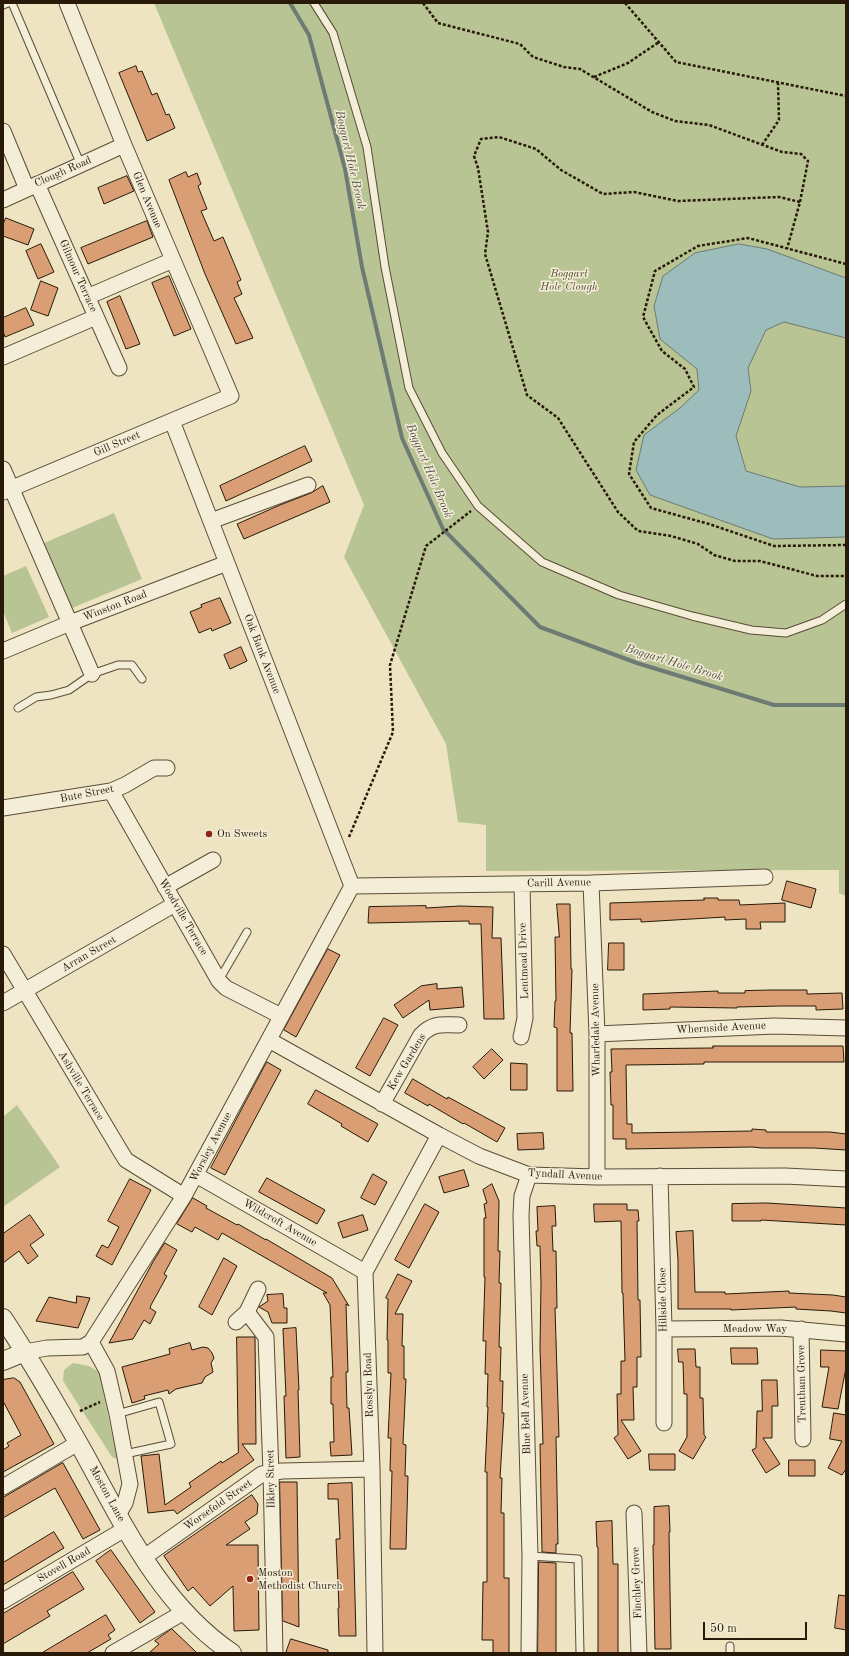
<!DOCTYPE html>
<html>
<head>
<meta charset="utf-8">
<style>
  body { margin:0 }
  #map { position:relative; width:849px; height:1656px; overflow:hidden; background:#eee4c1; font-family:"Old Standard TT",serif }
  canvas { display:block }
  .frame { position:absolute; inset:0; border:4px solid #281909; pointer-events:none }
  .scale { position:absolute; left:703px; top:1622px; width:104px; height:18px; box-sizing:border-box; border:2px solid #281909; border-top:0; padding-left:5px; font-size:12px; line-height:14px; white-space:nowrap; color:#281909; -webkit-text-stroke:3px #f4edd7; paint-order:stroke }
</style>
</head>
<body>
<div id="map">
<canvas width="849" height="1656"></canvas>
<div class="frame"></div>
<div class="scale">50 m</div>
</div>
<script>
const c = document.querySelector('canvas').getContext('2d');
c.lineJoin = 'round';
function fill(path, color) { c.fillStyle = color; c.fill(path, 'evenodd'); }
function strokePath(path, color, width, dash) { c.strokeStyle = color; c.lineWidth = width; c.lineCap = dash ? 'butt' : 'round'; c.setLineDash(dash || []); c.stroke(path); }
function write(font, color, halo, rows, align = 'center') {
  c.font = font + ' "Old Standard TT",serif'; c.lineWidth = 3; c.setLineDash([]); c.textBaseline = 'middle'; c.strokeStyle = halo; c.fillStyle = color; for (const [text, x, y, turn = 0] of rows) {
    c.save(); c.translate(x, y); c.rotate((+turn || 0) * Math.PI / 180); c.textAlign = isNaN(turn) ? turn : align; if (halo) c.strokeText(text, 0, 0); c.fillText(text, 0, 0); c.restore();
  }
}
const green = new Path2D(`
  M154 3H846V896L839 893V870L486 871V825L458 822 446 744 344 557 364 505Z
  M114 513 142 579 72 608 44 543Z
  M26 566 49 617 12 633 3 611V576Z
  M17 1105 60 1167 3 1207V1117Z
  M73 1363 89 1366 99 1372 117 1459 112 1457 65 1384 63 1380 64 1370Z`);
const water = new Path2D(`
  M739 244 767 249 846 278V338L784 322 766 330 748 368 751 391 736 436 746 471 800 487 846 486V537L773 539 650 495 636 470 644 435 680 408 699 390 697 369 660 339 654 306 663 276 695 253Z`);
const stream = new Path2D(`
  M290 3 309 35 345 169 362 267 402 438 443 529 540 627 637 663 774 705H846`);
const building = new Path2D(`
  M136 66 138 72 142 71 152 95 157 93 166 115 169 114 175 128 147 141 119 73Z
  M186 172 188 177 197 173 201 184 198 186 207 209 201 211 214 241 223 237 241 280 237 282 242 294 234 298 253 338 236 344 205 274 169 180Z
  M127 176 134 191 104 204 98 188Z
  M6 218 34 229 28 245 3 236V225Z
  M147 221 153 237 88 264 81 248Z
  M41 244 54 272 38 279 26 251Z
  M169 276 191 329 174 336 152 283Z
  M41 281 58 288 48 316 31 310Z
  M120 296 140 344 126 349 107 302Z
  M26 308 34 325 5 337 3 331V318Z
  M305 446 312 461 226 501 220 486Z
  M323 486 330 502 244 539 237 524 280 505 311 493Z
  M220 598 231 623 212 631 211 628 199 633 190 612 202 607 201 605Z
  M241 647 247 661 230 669 224 655Z
  M787 881 816 889 811 908 782 900Z
  M704 898H718V900H739L740 905 785 903V922H760L761 929H746V919L725 920V917L641 922V919L610 920V903L704 900Z
  M557 904H570L571 969H572L570 1033H572L573 1091H557V1028L554 1027 555 1001H556L555 937H559Z
  M426 906V908L460 906 493 907 492 938H501L504 1019H484L481 924H469V921L368 923 369 907Z
  M609 943H624V970H608Z
  M328 949 340 955 296 1037 284 1030Z
  M437 984V989L462 987 464 1007 430 1010 429 1000 403 1018 394 1005 421 986Z
  M771 990H807V994L842 993 843 1009 816 1010V1006H781L737 1007V1008L670 1007V1009L643 1010V994L718 991V993H745V991Z
  M384 1018 398 1025 370 1076 356 1068Z
  M713 1046H843L844 1062H704V1064L626 1065 627 1124H632V1133L752 1131V1129L766 1130V1132H830L846 1134V1150L814 1148H762L752 1147 626 1149V1139H613V1105H611L610 1072H612L611 1049 713 1048Z
  M492 1049 503 1060 484 1079 473 1067Z
  M267 1062 281 1070 225 1175 211 1168Z
  M511 1063 527 1064V1090H511Z
  M413 1079 447 1099 448 1097 505 1128 497 1142 464 1123 463 1124 429 1104 428 1106 405 1093Z
  M316 1090 378 1124 368 1142 341 1126 342 1124 308 1104Z
  M543 1133 544 1149 518 1150 517 1134Z
  M464 1170 469 1186 444 1193 439 1177Z
  M373 1174 387 1182 375 1205 361 1198Z
  M267 1178 325 1210 317 1224 259 1192Z
  M130 1179 151 1190 112 1265 96 1256 102 1245 108 1248 119 1227 108 1221Z
  M492 1184 499 1201 498 1251H500L499 1283H501L499 1347H501L500 1381H503L502 1413H504L500 1478H502L501 1513H504V1578H509V1653H493V1640H482L483 1582H487V1472H485L488 1407H487L488 1374H485L486 1341H483L485 1277H484V1218H486L484 1204 487 1203 483 1190Z
  M193 1198 207 1206 206 1208 237 1225 238 1224 266 1240V1239L332 1278 349 1306 346 1304 348 1372H346L347 1408H349L352 1455 331 1456 330 1442H334L333 1404H331V1377H333L330 1305 323 1293H327L222 1233 218 1240 195 1227 192 1232 177 1224Z
  M767 1203 846 1208V1225L761 1220V1221H732V1204Z
  M425 1204 439 1212 409 1268 395 1260Z
  M594 1204H627V1210H638L639 1221H637L638 1300H640L641 1357H637V1387H633L634 1420H621L641 1451 628 1459 614 1438 618 1435 617 1394H621V1361H625L623 1293H622L621 1221 595 1222Z
  M555 1206 556 1226H552L553 1251H556L557 1308H555L559 1437H556L558 1544H556V1553L542 1552 540 1444H543L540 1348 541 1283 540 1246H537L536 1231H538L537 1207Z
  M30 1215 44 1235 30 1245 38 1256 28 1264 19 1251 3 1263V1234Z
  M363 1215 368 1230 343 1238 338 1223Z
  M693 1231 695 1292H725V1294L789 1291V1293L833 1295 846 1297V1313L831 1311 796 1309V1307L731 1310V1309H678V1260L676 1232Z
  M165 1243 177 1250 164 1274 167 1276 151 1305 150 1308 156 1312 150 1324 144 1320 133 1339 109 1343 153 1262Z
  M224 1258 237 1266 212 1315 199 1307Z
  M398 1274 412 1281 395 1314H403L402 1346H404V1379H406L403 1444 406 1445 405 1476H408L406 1549H390L392 1471H390L391 1438H388L391 1373H388V1340H387L388 1299 386 1298Z
  M283 1294 284 1308H287V1323H272L268 1312 259 1307 268 1301 267 1295Z
  M77 1296 90 1298 78 1328 36 1321 49 1297 76 1303Z
  M296 1328 299 1390H298L300 1457 286 1458 284 1396H286L283 1329Z
  M237 1337H255L256 1444H242L254 1460 177 1514 174 1510 148 1513 141 1456 159 1454 165 1505 191 1487 189 1483 221 1461 222 1463 238 1453Z
  M190 1343 192 1350 203 1347 208 1348 212 1353 214 1358 211 1363 213 1372 205 1377 202 1383 176 1389 169 1394 168 1390 144 1396 145 1399 132 1403 122 1367 170 1354 169 1349Z
  M731 1348H757L758 1364H732Z
  M678 1349H695L696 1367H700V1398H703L704 1435 706 1437 693 1459 679 1451 687 1437V1394H684L683 1362H679Z
  M821 1350 846 1351V1368L838 1409 822 1407 829 1367H821Z
  M14 1378 20 1382 54 1444 3 1472V1450L9 1446 7 1443 21 1435 3 1401V1380Z
  M762 1380H777L778 1406H772V1438H763L780 1464 766 1473 752 1450 756 1448 757 1411H762Z
  M834 1413 846 1415V1469L842 1475 828 1468 842 1441 830 1439Z
  M649 1454H675V1470H650Z
  M789 1460H815V1476H789Z
  M63 1463 100 1530 83 1539 55 1488 3 1518V1498Z
  M280 1482H297L299 1627 283 1621Z
  M352 1483 356 1636H339L338 1608H339L336 1539H340L338 1499H328V1484Z
  M252 1495 258 1504 257 1514 245 1522 250 1529 226 1545H258L259 1630 234 1631 233 1586 210 1606 193 1587 188 1591 164 1556Z
  M669 1506 670 1532H669L671 1649H655L653 1545H654V1507Z
  M612 1521 613 1564H618V1653H598V1547H597L596 1522Z
  M54 1532 64 1548 3 1585V1563Z
  M111 1550 155 1612 140 1623 96 1561Z
  M539 1562 556 1563V1653H538Z
  M73 1572 84 1589 47 1611 50 1616 3 1644V1614Z
  M839 1595 846 1596V1630L835 1628Z
  M106 1615 115 1630 108 1635 111 1639 87 1653H42Z
  M172 1629 197 1653H149L159 1644 155 1641Z
  M291 1639 328 1650V1653H286Z`);
const path = new Path2D(`
  M423 3 438 23 520 44 533 57 564 67 580 69 652 112 675 121 709 125 782 152 801 154 808 161 800 202 787 249
  M625 3 676 62 846 96
  M594 77 628 63 659 42
  M762 145 779 120 778 83
  M800 202 779 197 678 201 634 192 603 194 561 170 536 149 499 137 481 139 474 156 478 168 488 232 485 254 527 395 558 418 618 512 638 531 671 536 698 544 714 555 735 561H760L817 576H846
  M846 264 748 238 698 246 655 271 643 317 662 351 685 369 694 387 657 415 634 442 629 474 651 508 709 524 774 546 846 545
  M349 837 393 732 390 665 426 546 471 511
  M80 1411 100 1402`);
const service = new Path2D(`
  M12 3 81 165
  M314 3 333 33 367 147 385 267 409 388 442 453 478 506 542 562 619 595 692 616 751 630 786 633 822 620 846 604
  M3 5 8 3
  M18 708 36 697 51 695 69 690 92 674 118 665H132L142 679
  M219 980 247 932
  M117 1414 159 1402 171 1444 125 1454
  M530 1556 578 1559 580 1653
  M730 1653V1646`);
const minor = new Path2D(`
  M3 131 27 189
  M37 184 119 368
  M3 200 124 145
  M87 297 173 260
  M3 357 96 317
  M172 421 352 886
  M3 469 92 674
  M3 492 231 396 124 145 67 3
  M211 521 308 485
  M3 651 70 623 227 563
  M111 791 219 981 226 988 281 1016
  M3 808 111 791 125 785 154 768H167
  M591 883 597 1034V1177
  M352 886 591 883 765 877
  M165 887 213 860
  M3 954 121 1152 126 1160 184 1196
  M3 1003 175 904
  M597 1034 774 1026 846 1028
  M521 1037 525 1018 522 884
  M269 1040 439 1135 479 1156 529 1175 597 1177 785 1176 846 1179
  M382 1104 421 1035C434 1022 442 1025 459 1025
  M196 1175 365 1272
  M529 1175 522 1196 521 1215 530 1556 529 1653
  M660 1176 664 1329V1423
  M247 1312 266 1337 271 1473 275 1653
  M236 1322 247 1312 258 1289
  M664 1329 781 1328 846 1334
  M801 1329 803 1439
  M91 1342 107 1371 117 1414 130 1484 125 1503 118 1515
  M25 1352 47 1348 83 1347 91 1342 184 1196 352 886
  M3 1487 78 1443
  M634 1513 639 1653
  M143 1558 262 1474 282 1471 372 1469
  M3 1601 125 1529
  M113 1653 184 1612
  M375 1653 372 1469 365 1272 439 1135`);
const tertiary = new Path2D(`
  M3 1318C32 1362 58 1407 84 1453 124 1526 162 1606 232 1653
  M3 1361 25 1352`);
const markers = [
  [209,834,4,"#8f2418"],
  [250,1579,4,"#8f2418"]
];
const streetNames = [
  ["Clough Road",63,172,-24],
  ["Glen Avenue",147,200,67],
  ["Gilmour Terrace",78,276,66],
  ["Gill Street",117,444,-23],
  ["Winston Road",115,606,-21],
  ["Oak Bank Avenue",262,654,69],
  ["Bute Street",87,794,-11],
  ["Carill Avenue",559,883,-1],
  ["Woodville Terrace",183,917,60],
  ["Arran Street",89,954,-30],
  ["Lentmead Drive",524,961,-92],
  ["Whernside Avenue",721,1028,-3],
  ["Wharfedale Avenue",596,1030,-91],
  ["Kew Gardens",407,1062,-59],
  ["Ashville Terrace",81,1086,59],
  ["Worsley Avenue",211,1147,-62],
  ["Tyndall Avenue",565,1175,3],
  ["Wildcroft Avenue",280,1223,30],
  ["Hillside Close",663,1300,-91],
  ["Meadow Way",755,1329],
  ["Trentham Grove",802,1384,-91],
  ["Rosslyn Road",369,1385,-92],
  ["Blue Bell Avenue",526,1414,-92],
  ["Ilkley Street",271,1479,-91],
  ["Moston Lane",107,1494,61],
  ["Worsefold Street",218,1505,-35],
  ["Stovell Road",64,1565,-30],
  ["Finchley Grove",637,1583,-92]
];
const parkNames = [
  ["Boggart",569,274],
  ["Hole Clough",569,287]
];
const poiNames = [
  ["On Sweets",217,834],
  ["Moston",258,1573],
  ["Methodist Church",258,1586]
];
const waterNames = [
  ["Boggart Hole Brook",350,160,77],
  ["Boggart Hole Brook",429,471,67],
  ["Boggart Hole Brook",674,663,17]
];
fill(green, '#b8c493');
fill(water, '#9cbdbb');
strokePath(water, '#6e7b74', 1);
strokePath(stream, '#6e7b74', 4);
fill(building, '#d99e73');
strokePath(building, '#281909', 1);
strokePath(service, '#5a4c37', 9);
strokePath(minor, '#5a4c37', 17);
strokePath(tertiary, '#5a4c37', 20);
strokePath(path, '#281909', 2.5, [3, 2]);
strokePath(service, '#f4edd7', 7);
strokePath(minor, '#f4edd7', 15);
strokePath(tertiary, '#f4edd7', 18);
for (const [x, y, r, color] of markers) { const dot = new Path2D(); dot.arc(x, y, r, 0, 2 * Math.PI); c.fillStyle = color; c.fill(dot); strokePath(dot, '#f4edd7', 1.5); }
write('11px', '#281909', '#f4edd7', streetNames);
write('italic 11px', '#534c32', '#f4edd7', parkNames);
write('11px', '#281909', '#f4edd7', poiNames, 'left');
write('italic 12px', '#515247', '#f4edd7', waterNames);
</script>
</body>
</html>
